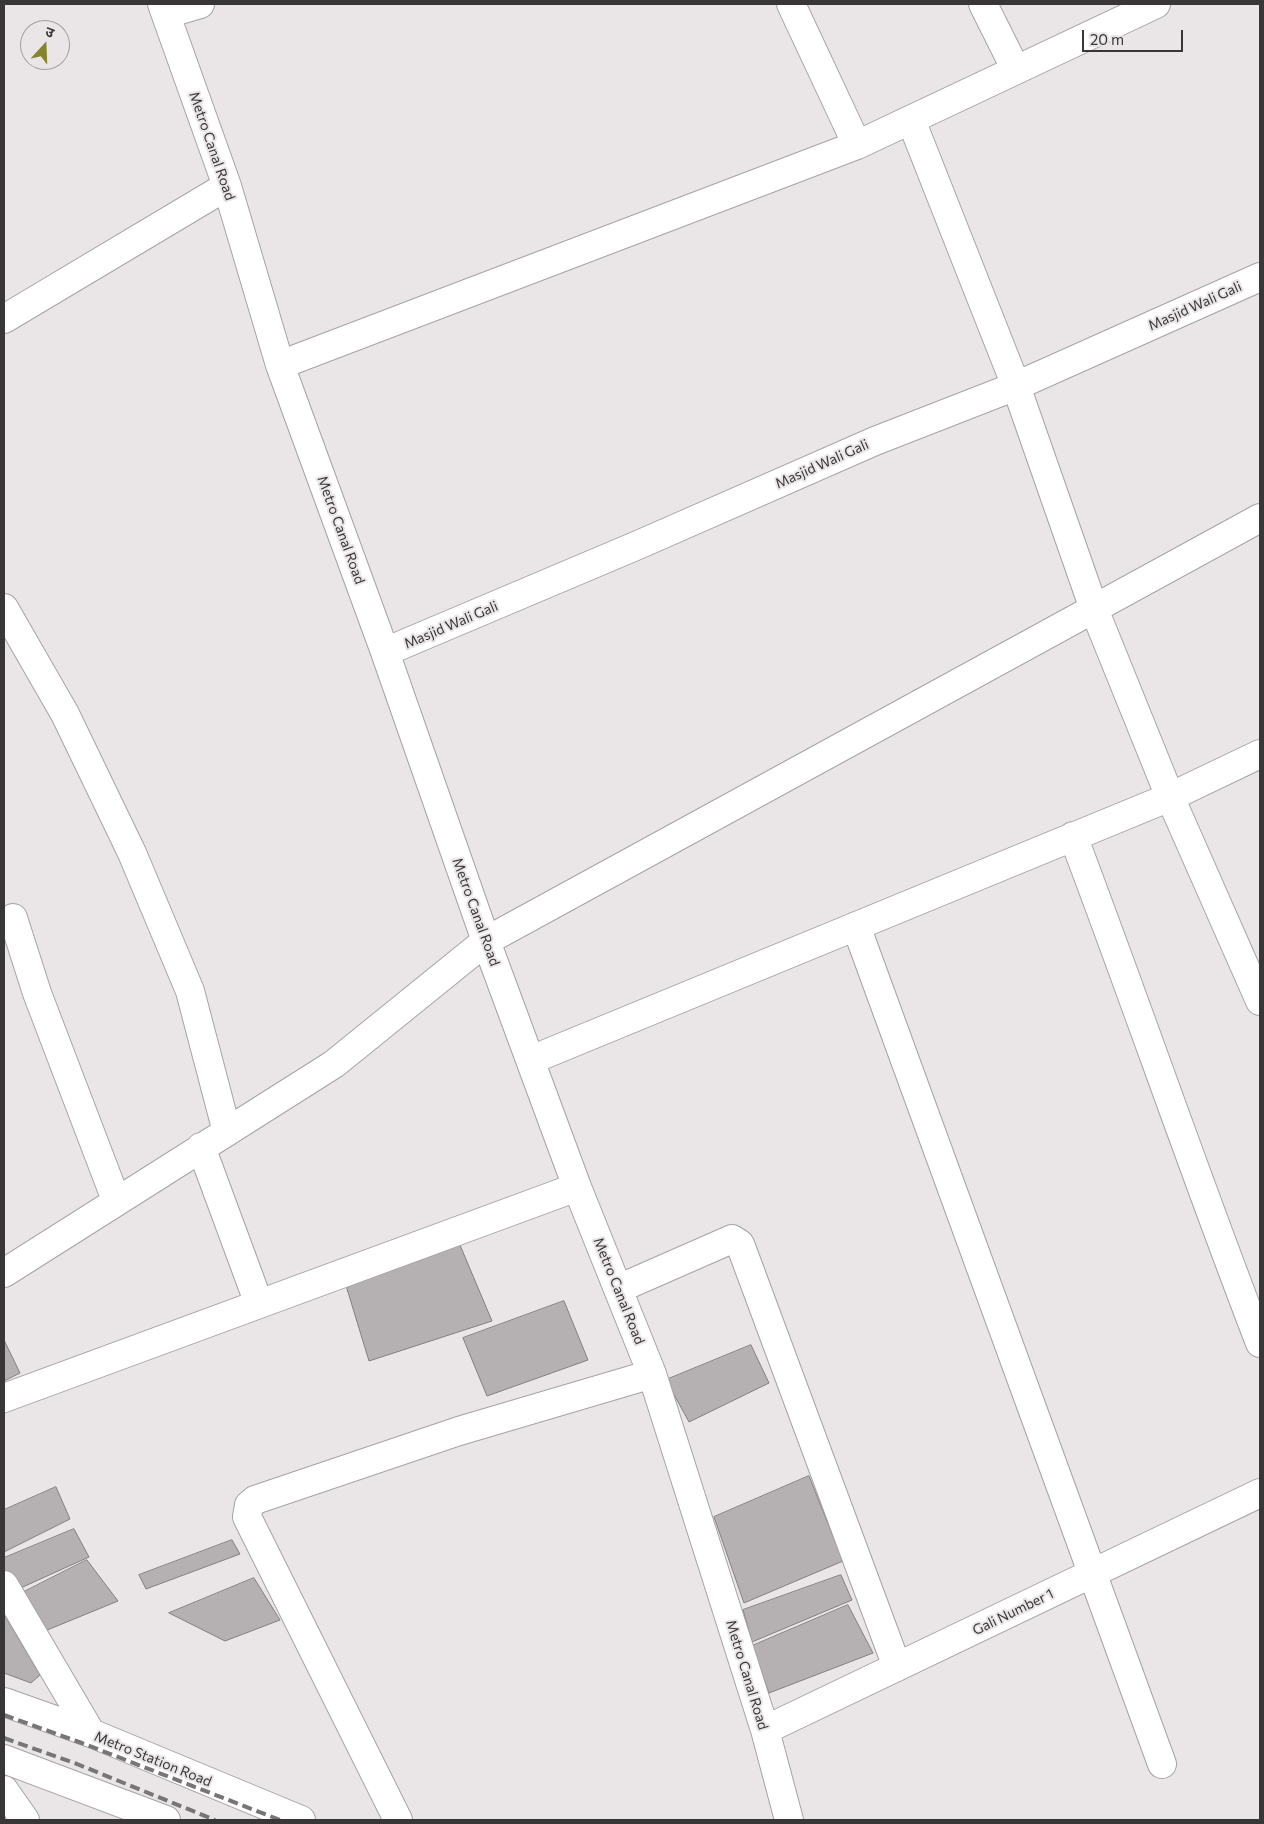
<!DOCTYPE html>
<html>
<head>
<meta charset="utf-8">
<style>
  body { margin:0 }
  #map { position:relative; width:1264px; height:1824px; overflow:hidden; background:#eae6e8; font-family:Commissioner,"Noto Sans Devanagari",sans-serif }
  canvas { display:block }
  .frame { position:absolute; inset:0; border:5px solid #383637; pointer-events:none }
  .north { position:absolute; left:20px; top:20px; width:50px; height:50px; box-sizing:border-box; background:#eae6e8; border:1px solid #a3a0a1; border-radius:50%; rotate:20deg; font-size:14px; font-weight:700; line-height:20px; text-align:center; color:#383637 }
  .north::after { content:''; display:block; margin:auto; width:18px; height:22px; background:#86852e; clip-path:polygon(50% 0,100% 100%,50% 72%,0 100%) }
  .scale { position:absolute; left:1082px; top:30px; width:101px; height:22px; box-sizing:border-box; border:2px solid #383637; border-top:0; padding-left:6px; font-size:15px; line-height:18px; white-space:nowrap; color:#383637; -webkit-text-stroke:4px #eae6e8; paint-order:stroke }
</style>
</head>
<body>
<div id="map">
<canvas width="1264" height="1824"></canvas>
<div class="frame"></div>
<div class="north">उ</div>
<div class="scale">20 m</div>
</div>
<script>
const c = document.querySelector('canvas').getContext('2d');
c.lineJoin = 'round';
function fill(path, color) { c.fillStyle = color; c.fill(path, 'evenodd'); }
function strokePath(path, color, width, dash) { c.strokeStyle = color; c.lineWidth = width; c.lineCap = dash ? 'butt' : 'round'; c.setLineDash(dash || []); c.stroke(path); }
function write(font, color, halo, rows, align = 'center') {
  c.font = font + ' Commissioner,sans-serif'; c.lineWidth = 4; c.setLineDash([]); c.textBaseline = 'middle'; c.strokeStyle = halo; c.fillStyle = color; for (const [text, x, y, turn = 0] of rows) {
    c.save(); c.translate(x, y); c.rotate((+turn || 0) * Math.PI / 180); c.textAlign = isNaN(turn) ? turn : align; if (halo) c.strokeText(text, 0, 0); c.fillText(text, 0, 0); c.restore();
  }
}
const building = new Path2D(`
  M457 1238 492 1321 369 1361 344 1279Z
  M564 1301 588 1360 487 1396 463 1338Z
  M4 1340 20 1373 4 1381Z
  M751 1345 769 1383 689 1422 666 1380Z
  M809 1476 843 1561 744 1603 714 1517Z
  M56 1487 70 1519 4 1552V1510Z
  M74 1529 89 1557 14 1591 4 1576V1558Z
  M232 1540 240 1554 146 1589 139 1575Z
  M87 1560 118 1601 40 1633 16 1596Z
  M841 1575 852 1600 752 1642 743 1610Z
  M254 1578 280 1620 225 1641 169 1613Z
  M848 1605 873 1653 769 1693 752 1646Z
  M4 1614 40 1675 31 1683 4 1673Z`);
const minor = new Path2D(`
  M162 4 227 186 280 365 385 652 486 941 577 1187 652 1374 765 1730 789 1820
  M791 4 857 145
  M983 4 1016 70
  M166 14 200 4
  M911 120 1016 386 1094 609 1170 797 1260 1001
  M4 319 227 186
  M280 365 857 145 1156 4
  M4 608 65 714 132 853 190 991 227 1132
  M385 652 638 545 875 441 1016 386 1260 277
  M1073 836C1137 1005 1195 1175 1260 1343
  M13 918 37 993 116 1200
  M856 926 1162 1764
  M531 1060 1170 797 1260 754
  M201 1147 259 1304
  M4 1273 334 1064 486 941 1260 518
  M618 1289 732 1239 740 1244 897 1667
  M4 1398 577 1187
  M4 1585 91 1733
  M4 1702 91 1733 301 1820
  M765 1730 1260 1493
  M4 1759 166 1820
  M4 1790 25 1820
  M398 1820 247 1517 249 1505 255 1500 459 1431 652 1374`);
const rail = new Path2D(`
  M4 1715 82 1743 280 1820
  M4 1738 77 1764 215 1820`);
const streetNames = [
  ["Metro Canal Road",212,146,71],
  ["Masjid Wali Gali",1195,306,-24],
  ["Masjid Wali Gali",822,464,-24],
  ["Metro Canal Road",341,530,70],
  ["Masjid Wali Gali",451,625,-23],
  ["Metro Canal Road",476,912,70],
  ["Metro Canal Road",619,1291,68],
  ["Gali Number 1",1013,1612,-26],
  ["Metro Canal Road",747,1675,73],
  ["Metro Station Road",153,1759,22]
];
fill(building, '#b5b1b3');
strokePath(building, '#837f81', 1);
strokePath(minor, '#a7a3a5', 30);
strokePath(minor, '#fff', 28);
strokePath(rail, '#787577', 4, [10, 5]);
write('14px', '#383637', '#eae6e8', streetNames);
</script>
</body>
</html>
